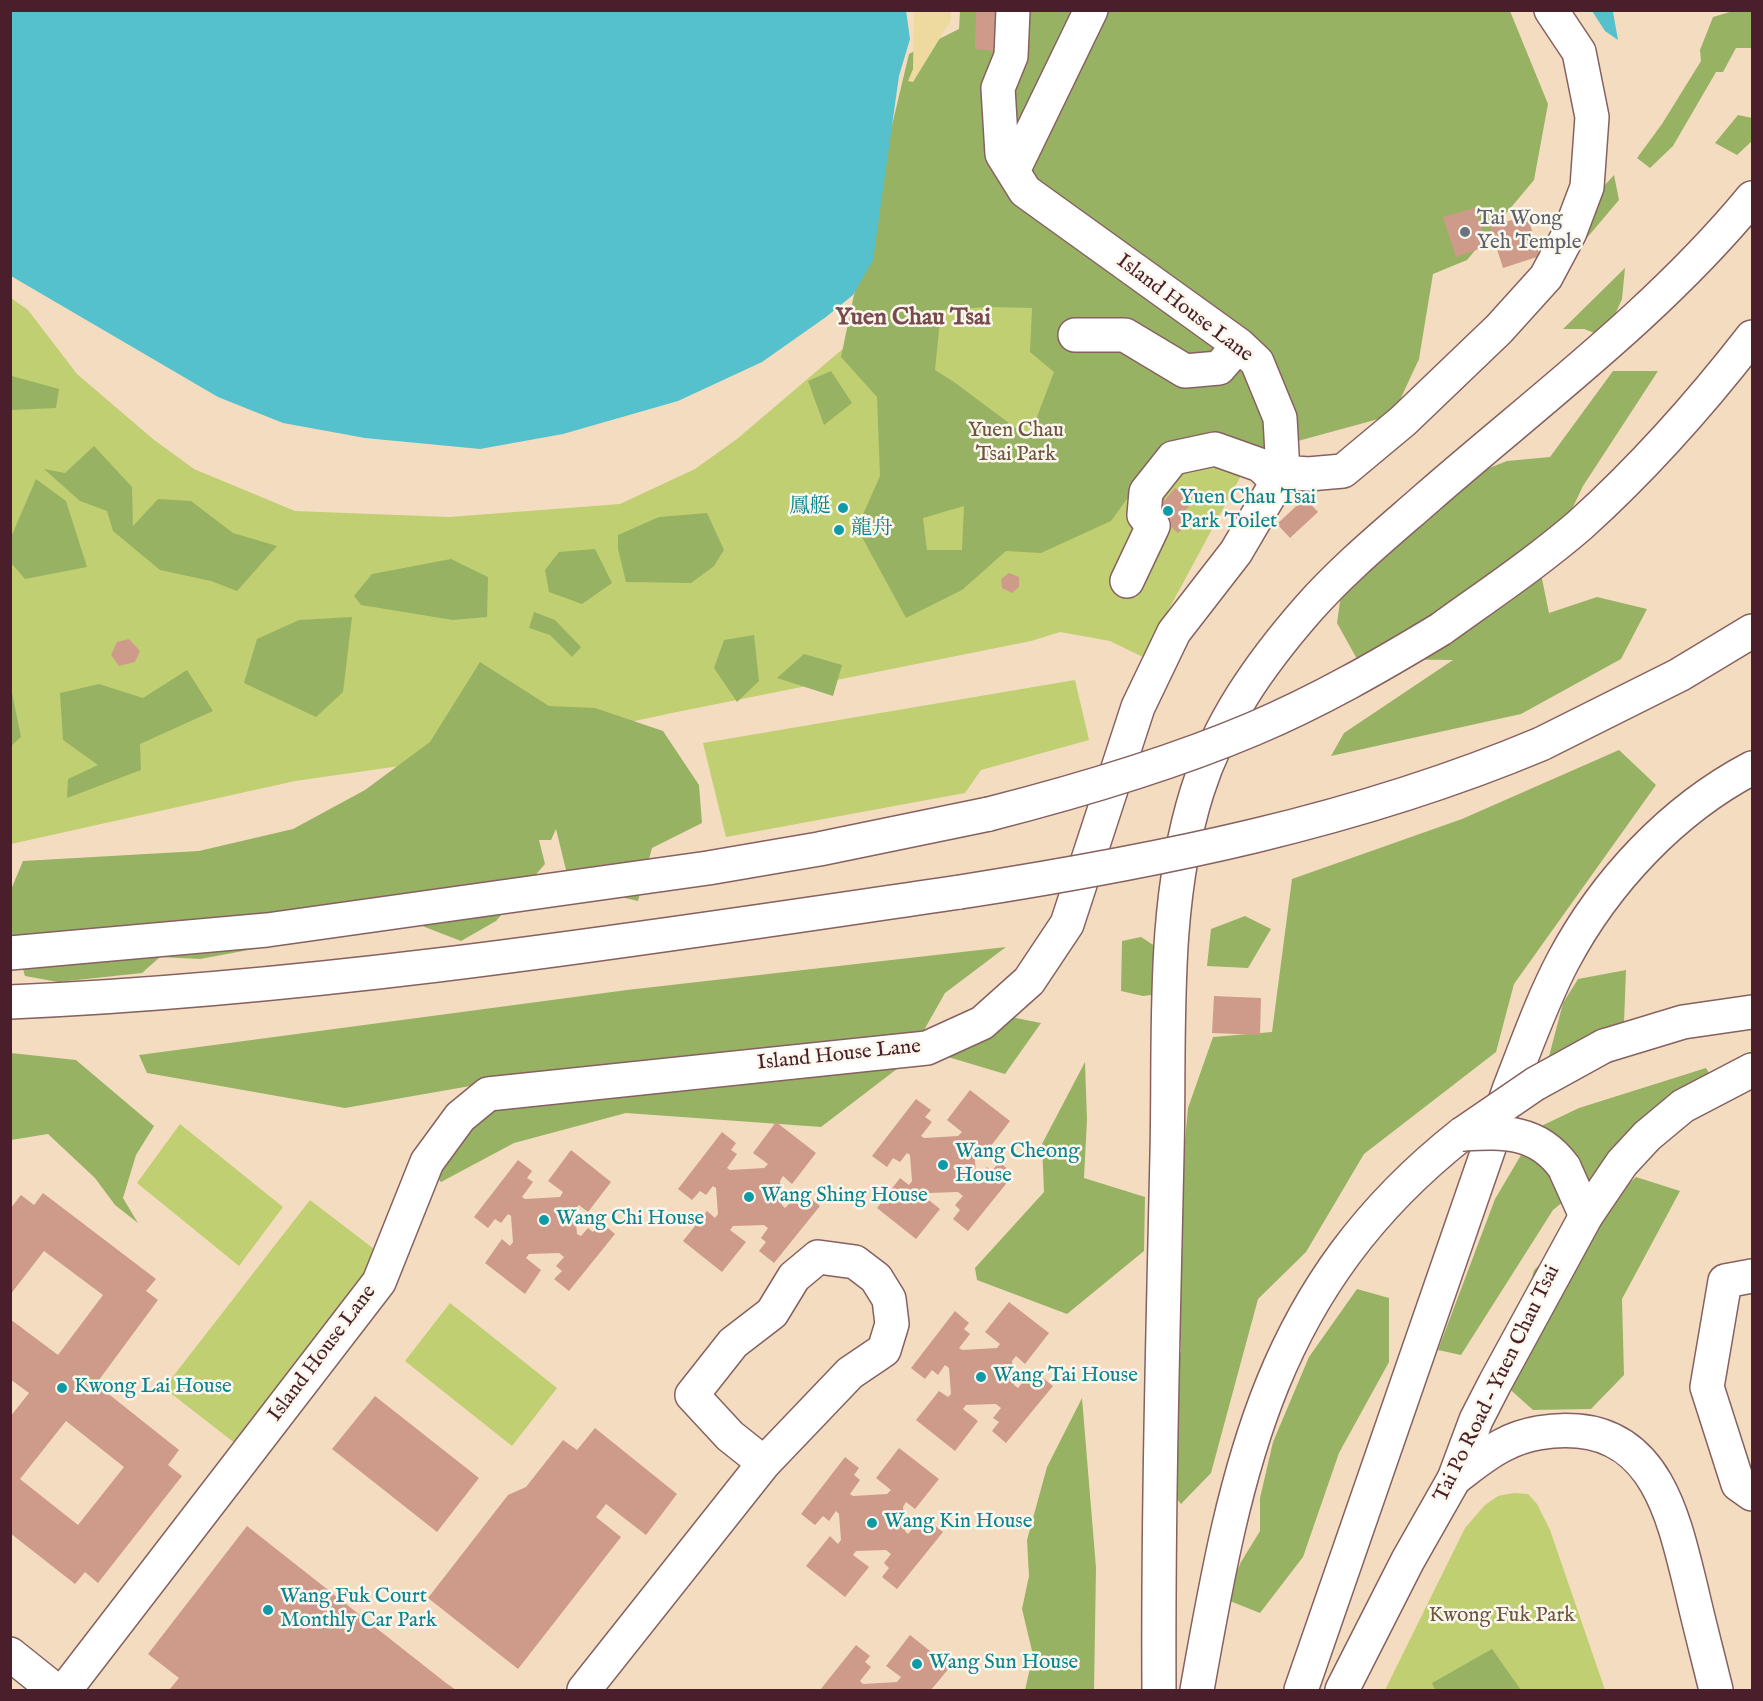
<!DOCTYPE html>
<html>
<head>
<meta charset="utf-8">
<style>
  body { margin:0 }
  #map { position:relative; width:1763px; height:1701px; overflow:hidden; background:#f4dcc1; font-family:"IM FELL English",serif }
  canvas { display:block }
  .frame { position:absolute; inset:0; border:12px solid #4a1f2b; pointer-events:none }
</style>
</head>
<body>
<div id="map">
<canvas width="1763" height="1701"></canvas>
<div class="frame"></div>
</div>
<script>
const c = document.querySelector('canvas').getContext('2d');
c.lineJoin = 'round';
function fill(path, color) { c.fillStyle = color; c.fill(path, 'evenodd'); }
function strokePath(path, color, width, dash) { c.strokeStyle = color; c.lineWidth = width; c.lineCap = dash ? 'butt' : 'round'; c.setLineDash(dash || []); c.stroke(path); }
function write(font, color, halo, rows, align = 'center') {
  c.font = font + ' "IM FELL English","Noto Serif TC",serif'; c.lineWidth = 5; c.setLineDash([]); c.textBaseline = 'middle'; c.strokeStyle = halo; c.fillStyle = color; for (const [text, x, y, turn = 0] of rows) {
    c.save(); c.translate(x, y); c.rotate((+turn || 0) * Math.PI / 180); c.textAlign = isNaN(turn) ? turn : align; if (halo) c.strokeText(text, 0, 0); c.fillText(text, 0, 0); c.restore();
  }
}
const green = new Path2D(`
  M916 174 1243 472 1143 657 1110 641 1060 632 1031 641 672 713 477 755 295 781 11 844V298L28 310 77 374 153 439 194 469 295 511 449 517 620 504 695 469 737 439 852 341Z
  M1075 680 1089 740 981 770 965 793 726 837 703 743Z
  M180 1124 283 1207 239 1266 137 1183Z
  M310 1200 378 1252 355 1294 236 1444 164 1388Z
  M450 1303 557 1388 512 1446 405 1361Z
  M1514 1493 1528 1494 1537 1504 1550 1530 1605 1690H1385L1465 1528 1485 1505 1498 1496Z`);
const forest = new Path2D(`
  M960 11H1510L1548 104 1534 180 1467 260 1433 274 1419 359 1393 415 1170 476 1144 475 1111 521 1041 553 1006 551 962 590 906 618 857 528 880 476 877 397 841 357 871 213 909 54 959 29ZM988 307 1032 308 1030 352 1054 372 1029 438 954 382 935 370 941 310ZM964 506 962 550H927L923 518Z
  M1733 11H1752V48H1736L1723 72H1716L1673 146 1650 168 1637 158 1662 124 1701 61 1700 50 1713 17Z
  M1738 115 1752 118V141L1737 155 1715 143Z
  M1614 175 1619 200 1580 246 1586 206Z
  M1625 268 1622 299 1605 337 1584 329H1563Z
  M831 371 852 403 824 425 808 381Z
  M1613 371H1658L1583 486 1541 574 1549 613 1597 597 1647 609 1621 659 1521 714 1331 756 1344 733 1453 660 1357 659 1337 623 1348 545 1397 504 1507 461 1550 457Z
  M12 376 59 389 56 408 11 410Z
  M94 446 132 487 133 526 158 499 191 501 233 533 277 546 237 591 211 581 160 570 113 531 107 511 80 501 44 469 65 473Z
  M36 479 66 501 87 567 25 579 11 563V537Z
  M707 513 724 550 714 566 691 583 626 582 618 549V535L659 517Z
  M595 549 612 583 582 604 549 592 545 570 559 552Z
  M451 559 488 577 487 617 453 620 361 605 354 596 372 574Z
  M534 612 555 620 581 647 572 657 550 635 529 628Z
  M352 617 343 692 316 717 244 683 257 639 299 620Z
  M754 635 759 681 737 702 714 668 724 640Z
  M804 654 842 665 833 696 777 678Z
  M480 662 549 706 595 708 663 731 699 785 702 823 652 848 638 901 586 889 567 874 556 829 551 840H539L545 864 496 921 461 941 417 924 356 930 200 959 160 957 142 973 58 982 25 976 11 930 10 892 23 861 199 851 293 829 365 790 430 742Z
  M187 670 213 711 140 744 141 770 67 798 68 779 98 765 63 740 60 693 99 684 143 698Z
  M10 683 21 737 11 746H10Z
  M1619 750 1656 785 1514 984 1496 1052 1364 1154 1306 1252 1258 1299 1211 1473 1181 1504 1171 1492V1390L1181 1350 1178 1295 1179 1205 1188 1108 1213 1037 1272 1032 1292 879 1462 819Z
  M1245 916 1271 929 1248 968 1207 966 1211 929Z
  M1141 937 1169 955V993L1143 996 1121 991 1122 941Z
  M1006 947 945 993 906 1062 821 1127 626 1113 514 1143 441 1182 426 1164 510 1079 345 1108 147 1073 139 1055 627 990Z
  M1626 970 1624 1023 1547 1064 1563 1003 1578 979Z
  M1011 1017 1041 1023 1005 1074 938 1054Z
  M11 1053 76 1060 154 1126 136 1155 123 1198 138 1223 115 1205 95 1178 48 1134 11 1140Z
  M1085 1062 1087 1120 1084 1178 1145 1197 1144 1251 1067 1314 977 1280 975 1268 1044 1192 1042 1144Z
  M1706 1068 1713 1080 1553 1210 1461 1355 1438 1350 1495 1199 1537 1128 1579 1108Z
  M1636 1177 1680 1191 1622 1299 1624 1375 1591 1409 1533 1410 1504 1384 1534 1270Z
  M1357 1289 1389 1298V1362L1339 1453 1303 1557 1260 1613 1225 1599 1241 1562 1260 1531V1498L1273 1442 1309 1357Z
  M1082 1398 1096 1568 1094 1690H1025L1033 1655 1022 1609 1029 1576 1027 1540 1047 1467Z
  M1492 1649 1521 1690H1435L1432 1683Z`);
const sand = new Path2D(`
  M914 11H951V20L913 82 908 81 913 69Z`);
const water = new Path2D(`
  M906 10 910 39 899 76 873 260 853 295 826 317 762 362 678 401 563 434 480 449 365 438 283 423 218 397 11 276V11Z
  M1592 11H1616L1613 12 1618 40 1605 31Z`);
const building = new Path2D(`
  M976 10H1004V52L975 49Z
  M1475 208 1487 246 1456 257 1443 217Z
  M1527 215 1540 256 1503 268 1490 227Z
  M1175 488 1193 502 1183 513 1192 520 1178 533 1148 508 1158 493 1165 500Z
  M1305 498 1318 512 1290 538 1277 524Z
  M1009 573 1019 577V587L1012 593 1002 588 1001 579Z
  M129 639 140 651 135 662 119 666 111 655 117 642Z
  M1214 996 1261 998 1260 1035 1212 1033Z
  M970 1090 1010 1121 987 1151 977 1144 974 1149 976 1173 980 1176 987 1167 992 1171 999 1162 1014 1174 968 1231 953 1219 960 1210 955 1205 963 1196 958 1192 928 1193 925 1197 940 1209 916 1239 877 1208 900 1178 909 1185 912 1181 910 1155 907 1153 900 1162 893 1158 887 1167 872 1156 916 1099 931 1110 925 1117 932 1122 921 1136 924 1138 958 1136 962 1132 947 1120Z
  M776 1122 816 1153 792 1184 783 1176 780 1181 782 1205 785 1208 793 1200 798 1204 805 1194 820 1206 774 1263 759 1251 766 1242 761 1238 768 1228 764 1225 733 1226 730 1230 746 1242 722 1272 683 1241 707 1211 715 1218 718 1214 716 1188 713 1186 706 1195 700 1191 692 1200 678 1189 722 1132 736 1143 731 1150 737 1154 727 1168 730 1170 764 1168 768 1164 753 1153Z
  M571 1150 611 1182 588 1212 579 1205 575 1209 577 1234 581 1236 588 1228 593 1232 601 1222 615 1234 569 1291 554 1279 562 1271 556 1266 564 1257 559 1253 529 1254 526 1258 541 1270 525 1294 485 1263 502 1239 510 1246 513 1242 511 1216 508 1214 501 1223 495 1219 488 1228 474 1217 518 1160 532 1171 527 1178 533 1182 522 1197 525 1199 560 1197 563 1192 548 1181Z
  M43 1193 156 1279 146 1291 158 1300 96 1384 179 1450 168 1465 182 1476 98 1583 85 1572 75 1584 10 1533V1417L29 1393 10 1379V1319L58 1355 103 1295 44 1251 10 1295V1209L21 1195 34 1205ZM66 1421 124 1467 78 1525 20 1479Z
  M1009 1302 1049 1333 1025 1364 1016 1356 1012 1361 1014 1385 1018 1388 1025 1379 1030 1383 1038 1374 1053 1386 1006 1443 992 1431 999 1422 993 1418 1001 1408 996 1404 966 1405 963 1409 978 1421 955 1451 916 1420 939 1391 948 1397 951 1394 949 1368 945 1365 938 1375 932 1370 925 1379 911 1368 955 1311 969 1323 964 1329 970 1334 959 1348 962 1350 997 1348 1000 1344 985 1332Z
  M375 1396 479 1478 437 1532 332 1449Z
  M595 1428 677 1494 646 1535 606 1504 596 1517 621 1537 518 1669 428 1598 508 1495 526 1487 563 1440 577 1450Z
  M899 1448 939 1479 915 1509 906 1502 903 1507 905 1531 908 1534 916 1525 921 1529 928 1520 943 1532 897 1589 882 1577 889 1568 884 1563 891 1554 886 1550 856 1551 853 1555 869 1567 845 1597 806 1566 830 1536 838 1544 841 1540 839 1514 836 1511 829 1521 823 1516 815 1525 801 1514 845 1457 859 1468 854 1475 860 1480 850 1494 853 1496 887 1494 891 1490 876 1478Z
  M247 1526 446 1683 456 1690H169L179 1678 148 1654Z
  M910 1635 950 1667 931 1690H820L856 1645 870 1656 865 1662 871 1667 860 1681 863 1684 897 1682 901 1677 886 1666Z`);
const minor = new Path2D(`
  M1013 171 1091 10
  M1075 335H1125L1185 371 1219 368 1239 345
  M1283 472 1308 474 1343 471 1403 421 1499 329 1546 277 1570 232 1587 187 1592 117 1579 52 1551 10
  M1127 581 1153 526 1144 515 1146 492 1173 458 1215 449 1260 465 1277 481
  M1564 1167 1586 1216
  M1752 1276 1725 1281 1707 1387 1738 1484 1752 1494
  M10 1654 55 1690
  M65 1690 379 1282 427 1162 460 1117 488 1094 927 1048 982 1023 1029 981 1067 924 1138 707 1174 632 1236 552 1283 472 1280 418 1257 362 1239 345 1025 191 1002 154 998 88 1011 56 1013 10
  M584 1690 764 1463 850 1373 884 1350 892 1324 889 1299 876 1278 855 1262 818 1257 794 1277 772 1313 733 1343 692 1395 730 1436 764 1463`);
const major = new Path2D(`
  M1604 1046 1683 1022 1752 1012
  M1197 1690C1237 1463 1270 1286 1462 1134
  M1342 1690 1408 1560 1454 1479 1476 1420 1495 1383 1586 1216 1622 1163 1647 1136 1683 1106 1752 1070`);
const highway = new Path2D(`
  M1441 629C1488 595 1536 563 1580 525 1643 468 1700 404 1752 337
  M1541 744 1679 675 1752 631
  M10 953 267 930 708 868 819 849 989 814
  M10 1002C330 988 644 938 960 892
  M1454 1479C1470 1467 1485 1454 1503 1445 1525 1433 1553 1429 1578 1431 1659 1438 1675 1524 1691 1588 1699 1623 1708 1657 1716 1690
  M1159 1690C1158 1512 1163 1333 1167 1154 1170 1035 1161 907 1197 792 1219 722 1260 664 1308 609 1344 568 1387 533 1428 497 1538 401 1659 311 1752 198
  M1301 1690 1510 1087C1527 1044 1542 1001 1563 961 1605 882 1672 810 1752 768`);
const minorBridge = new Path2D(`
  M1462 1134C1504 1132 1537 1130 1564 1167`);
const majorBridge = new Path2D(`
  M1462 1134 1535 1084 1604 1046`);
const highwayBridge = new Path2D(`
  M989 814C1079 791 1168 765 1253 729 1319 701 1380 666 1441 629
  M960 892C1159 861 1355 822 1541 744`);
const markers = [
  [1465,232,6,"#6b7280"],
  [843,508,6,"#0f9aa8"],
  [1168,511,6,"#0f9aa8"],
  [839,530,6,"#0f9aa8"],
  [943,1165,6,"#0f9aa8"],
  [749,1197,6,"#0f9aa8"],
  [544,1220,6,"#0f9aa8"],
  [981,1377,6,"#0f9aa8"],
  [62,1388,6,"#0f9aa8"],
  [872,1523,6,"#0f9aa8"],
  [268,1610,6,"#0f9aa8"],
  [917,1664,6,"#0f9aa8"]
];
const worshipNames = [
  ["Tai Wong",1477,220],
  ["Yeh Temple",1477,244]
];
const streetNames = [
  ["Island House Lane",1184,309,37],
  ["Island House Lane",839,1056,-6],
  ["Island House Lane",323,1354,-53],
  ["Tai Po Road – Yuen Chau Tsai",1498,1384,-64]
];
const parkNames = [
  ["Yuen Chau",1016,432],
  ["Tsai Park",1016,456],
  ["Kwong Fuk Park",1502,1617]
];
const cultureNames = [
  ["Yuen Chau Tsai",1180,499],
  ["Park Toilet",1180,523],
  ["鳳艇",831,508,"right"],
  ["龍舟",851,530],
  ["Wang Cheong",955,1153],
  ["House",955,1177],
  ["Wang Shing House",761,1197],
  ["Wang Chi House",556,1220],
  ["Wang Tai House",993,1377],
  ["Kwong Lai House",74,1388],
  ["Wang Kin House",884,1523],
  ["Wang Fuk Court",280,1598],
  ["Monthly Car Park",280,1622],
  ["Wang Sun House",929,1664]
];
const quarterNames = [
  ["Yuen Chau Tsai",913,319]
];
fill(green, '#c0cf71');
fill(forest, '#98b263');
fill(sand, '#eeda9e');
fill(water, '#54c1cd');
fill(building, '#ce9b8b');
strokePath(minor, '#866160', 36);
strokePath(major, '#866160', 36);
strokePath(highway, '#866160', 36);
strokePath(minor, '#fff', 33);
strokePath(major, '#fff', 33);
strokePath(highway, '#fff', 33);
strokePath(minorBridge, '#866160', 36, []);
strokePath(majorBridge, '#866160', 36, []);
strokePath(highwayBridge, '#866160', 36, []);
strokePath(minorBridge, '#fff', 33);
strokePath(majorBridge, '#fff', 33);
strokePath(highwayBridge, '#fff', 33);
for (const [x, y, r, color] of markers) { const dot = new Path2D(); dot.arc(x, y, r, 0, 2 * Math.PI); c.fillStyle = color; c.fill(dot); strokePath(dot, '#fbf7ec', 2); }
write('21px', '#5b616d', '#fbf7ec', worshipNames, 'left');
write('21px', '#4a1f2b', '#fbf7ec', streetNames);
write('21px', '#6d5440', '#fbf7ec', parkNames);
write('21px', '#0d838f', '#fbf7ec', cultureNames, 'left');
write('bold 24px', '#784a4d', '#fbf7ec', quarterNames);
</script>
</body>
</html>
